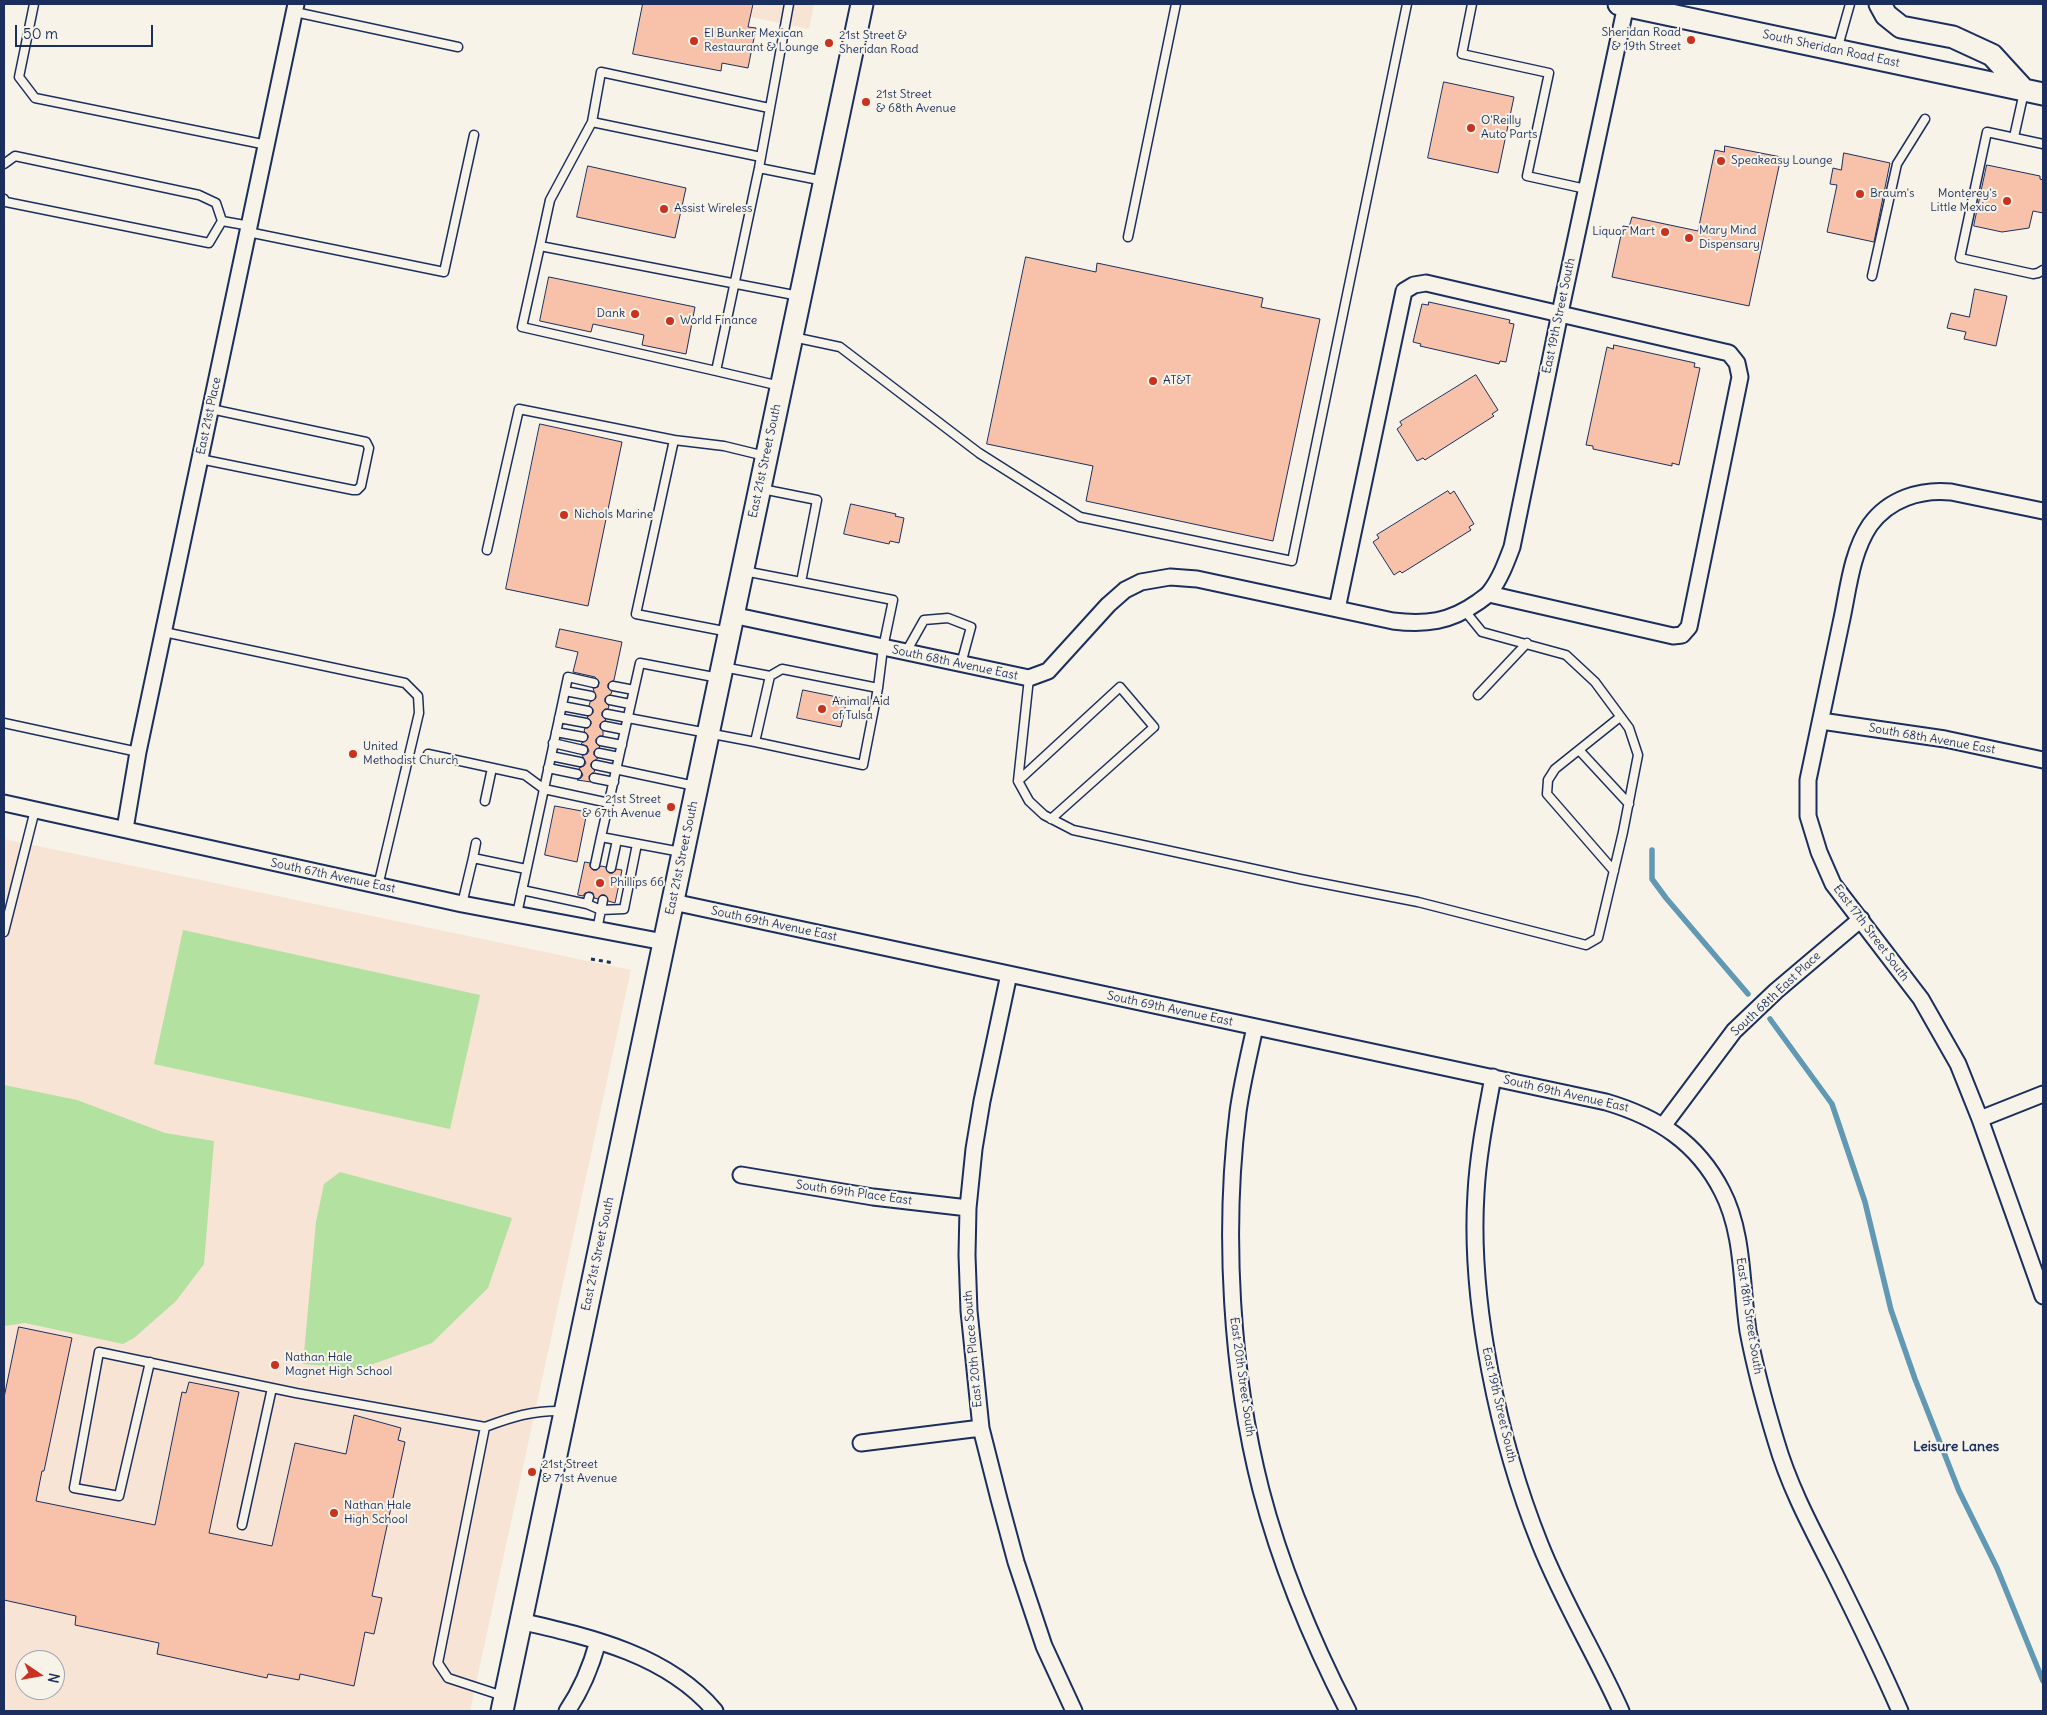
<!DOCTYPE html>
<html>
<head>
<meta charset="utf-8">
<style>
  body { margin:0 }
  #map { position:relative; width:2047px; height:1715px; overflow:hidden; background:#f7f3e8; font-family:Delius,sans-serif }
  canvas { display:block }
  .frame { position:absolute; inset:0; border:5px solid #1b2f5e; pointer-events:none }
  .north { position:absolute; left:15px; top:1650px; width:50px; height:50px; box-sizing:border-box; background:#f7f3e8; border:1px solid #9fa5b1; border-radius:50%; rotate:102deg; font-size:14px; font-weight:700; line-height:20px; text-align:center; color:#1b2f5e }
  .north::after { content:''; display:block; margin:auto; width:18px; height:22px; background:#c8321e; clip-path:polygon(50% 0,100% 100%,50% 72%,0 100%) }
  .scale { position:absolute; left:15px; top:25px; width:138px; height:22px; box-sizing:border-box; border:2px solid #1b2f5e; border-top:0; padding-left:6px; font-size:15px; line-height:18px; white-space:nowrap; color:#1b2f5e; -webkit-text-stroke:4px #f7f3e8; paint-order:stroke }
</style>
</head>
<body>
<div id="map">
<canvas width="2047" height="1715"></canvas>
<div class="frame"></div>
<div class="north">N</div>
<div class="scale">50 m</div>
</div>
<script>
const c = document.querySelector('canvas').getContext('2d');
c.lineJoin = 'round';
function fill(path, color) { c.fillStyle = color; c.fill(path, 'evenodd'); }
function strokePath(path, color, width, dash) { c.strokeStyle = color; c.lineWidth = width; c.lineCap = dash ? 'butt' : 'round'; c.setLineDash(dash || []); c.stroke(path); }
function write(font, color, halo, rows, align = 'center') {
  c.font = font + ' Delius,sans-serif'; c.lineWidth = 4; c.setLineDash([]); c.textBaseline = 'middle'; c.strokeStyle = halo; c.fillStyle = color; for (const [text, x, y, turn = 0] of rows) {
    c.save(); c.translate(x, y); c.rotate((+turn || 0) * Math.PI / 180); c.textAlign = isNaN(turn) ? turn : align; if (halo) c.strokeText(text, 0, 0); c.fillText(text, 0, 0); c.restore();
  }
}
const built = new Path2D(`
  M688 4H814L809 29Z
  M4 839 631 970 470 1711H4ZM25 1660H55V1690H25Z`);
const green = new Path2D(`
  M183 930 480 995 450 1129 154 1064Z
  M4 1085 77 1100 165 1133 214 1141 204 1264 176 1301 134 1338 123 1344 25 1323 4 1326Z
  M340 1172 512 1218 488 1288 432 1343 359 1369 303 1364 316 1222 324 1184Z`);
const stream = new Path2D(`
  M1652 850V879L1666 898 1748 994
  M1770 1019 1832 1104 1865 1202 1891 1310 1915 1379 1959 1491 1997 1568 2043 1681`);
const building = new Path2D(`
  M643 4H753L748 27 756 28 748 68 722 63 721 71 633 54Z
  M1444 82 1514 97 1498 173 1428 158Z
  M1725 146 1781 157 1749 306 1612 277 1623 226 1629 227 1632 217 1698 231 1715 150 1724 152Z
  M1844 153 1890 163 1874 242 1827 232 1837 185 1830 184 1833 168 1841 170Z
  M1987 165 2040 176V179L2043 180V213L2033 211 2029 228 2002 232 1974 226Z
  M588 166 686 188 675 238 577 217Z
  M1026 257 1096 272 1097 263 1263 298 1261 307 1320 319 1273 541 1086 501 1093 466 987 444Z
  M549 277 695 307 686 354 642 345 644 335 593 324 591 332 540 321Z
  M1975 289 2007 296 1996 346 1964 339 1966 332 1947 328 1951 313 1969 317Z
  M1429 302 1510 320 1509 323 1514 324 1506 362 1500 361 1499 364 1420 346 1421 344 1413 342 1422 304 1428 305Z
  M1614 345 1695 363 1694 367 1700 368 1679 465 1672 463V466L1593 449V446L1586 445 1607 347 1613 349Z
  M1476 375 1498 410 1492 414 1494 416 1425 460 1423 458 1417 461 1397 429 1402 425 1400 422Z
  M540 424 622 442 588 606 506 589Z
  M1448 491 1450 494 1454 491 1474 524 1469 527 1471 530 1402 573 1400 571 1394 575 1373 542 1379 538 1377 535Z
  M851 504 896 514 895 516 904 518 899 543 890 541 889 544 844 534Z
  M560 629 622 642 614 680 608 684V688L612 691 611 694 605 698V702L609 706 608 709H605L602 712V716L606 720 600 724V728L603 731V736H599L596 739V743L600 747 594 751V755L598 758 591 763V767L595 771 589 776 591 782 577 780 581 778 583 775 579 768 584 766 586 763 582 755 587 754 589 751 587 746 581 744 588 738V735L584 731 585 728H588L591 724V721L587 717 593 713V709L589 706 590 702 596 698 593 688 598 687 599 682 595 677 573 672 578 652 556 647Z
  M803 690 847 699 841 727 797 718Z
  M555 806 587 812 577 862 545 855Z
  M585 862 590 863V867L593 870H597L601 866 606 867 609 873H613L616 869 622 870 615 903 608 901 605 895H601L598 899 594 898 593 893 590 892 585 893 583 896 578 895Z
  M19 1327 72 1338 44 1471H42L36 1501 155 1525 182 1392 186 1393 189 1382 239 1392 209 1533 272 1546 295 1443 346 1454 354 1415 401 1428 398 1440 405 1442 372 1596 382 1598 374 1634 365 1632 354 1686 300 1674 299 1680 268 1674 267 1678 157 1654 159 1643 75 1625 76 1616 4 1600V1398Z`);
const path = new Path2D(`
  M591 959 614 963`);
const lane = new Path2D(`
  M34 4 19 77 35 98 267 145
  M1472 4 1462 54 1549 73 1527 176 1586 189
  M295 12 458 47
  M1837 50 1850 4
  M769 108 601 72 592 122 550 200 540 246 799 296
  M592 122 761 157
  M2014 137 2024 92
  M2043 144 1987 132 1960 258 2033 274 2038 273 2043 270
  M4 164 15 156 199 195 216 203 222 221 209 243 6 202 4 199
  M759 168 824 181
  M222 221 250 226
  M248 232 444 272 474 135
  M1128 237 1176 4
  M540 246 522 327 716 371
  M1872 276 1897 164 1925 119
  M793 337 840 347 979 453 1080 517 1292 561 1407 4
  M780 386 716 371 759 168 789 4
  M200 459 353 490H357L361 486 369 448 366 442 211 409
  M487 550 519 409 674 440
  M744 571 801 582 817 500 762 489
  M164 632 405 683 418 696 419 713 378 886
  M729 632 636 614 674 440 724 446 765 456
  M906 652 924 620 948 618 971 627 961 664
  M723 667 770 676
  M1029 678 1018 781 1029 801 1044 815 1073 830 1300 879 1418 902 1586 945 1598 938 1623 832 1638 755 1629 728 1595 682 1566 655 1482 632 1465 611
  M594 683 568 677 544 789 609 803
  M613 686 634 690
  M565 691 591 696
  M1478 695 1527 643
  M610 700 630 704
  M562 706 588 711
  M607 714 755 742 770 676 782 669 878 688 883 648 893 600 801 582
  M559 718 586 723
  M4 723 138 752
  M605 726 625 730
  M556 732 583 737
  M601 741 622 745
  M755 742 863 765 878 688
  M553 743 583 750
  M1579 750 1629 804
  M599 753 619 757
  M428 754 525 775 544 789 517 914
  M551 756 580 762
  M596 765 695 786
  M548 768 577 774
  M594 778 614 782
  M1018 781 1120 687 1154 727 1051 819
  M485 801 492 768
  M681 852 601 837 640 663 719 678
  M473 858 476 843
  M595 865 601 837
  M611 868 617 840
  M1614 871 1547 794 1548 780 1555 769 1620 717
  M522 890 587 904
  M589 897 587 904 601 910 603 900
  M462 904 473 858 526 869
  M597 930 601 910 624 909 637 844
  M4 932 35 810
  M150 1362 119 1496 74 1488 99 1352 296 1393 485 1427C512 1417 533 1410 563 1411
  M485 1427 438 1663 448 1678 503 1696
  M242 1525 272 1388`);
const street = new Path2D(`
  M2043 511 1951 492C1920 489 1889 499 1870 525 1851 553 1848 592 1841 623 1830 676 1819 728 1808 780V816L1819 852 1833 884 1921 999 1958 1064 1980 1119 2043 1296
  M1337 609 1404 291 1414 285 1426 283 1729 353 1737 363 1740 377 1689 627 1682 635 1673 636 1489 594
  M732 615 1029 678 1048 671 1108 605 1125 590 1141 582 1170 577 1197 579 1393 621C1426 625 1450 622 1478 602 1482 599 1487 596 1490 592 1500 579 1506 563 1512 547L1560 313 1626 5
  M1821 721 1945 739 2043 760
  M4 803 462 904 664 942
  M125 829 138 752 296 4
  M673 902 1606 1102C1657 1117 1697 1142 1722 1191 1744 1233 1741 1285 1748 1331 1755 1368 1765 1405 1776 1441 1789 1486 1811 1527 1832 1568 1856 1616 1879 1663 1900 1711
  M1009 974 982 1101 974 1149 968 1208 967 1255 969 1311 981 1428 999 1499 1016 1562 1044 1646 1074 1711
  M1255 1027C1249 1055 1242 1083 1238 1112 1223 1232 1231 1373 1261 1490 1281 1567 1312 1641 1348 1711
  M1493 1077C1486 1115 1478 1154 1476 1193 1469 1303 1499 1442 1540 1544 1563 1602 1596 1655 1621 1711
  M1980 1119 2043 1094
  M1663 1126 1734 1031 1776 991 1861 919
  M741 1175 873 1197 968 1208
  M861 1443 981 1428
  M520 1621C589 1637 667 1654 715 1711
  M567 1711C582 1689 591 1667 598 1641`);
const secondary = new Path2D(`
  M1619 4 2043 94
  M1880 4 1886 15 1901 27 1953 37 1992 55 2024 90
  M502 1711 862 4`);
const markers = [
  [1691,40,5,"#c8321e"],
  [694,41,5,"#c8321e"],
  [829,43,5,"#c8321e"],
  [866,102,5,"#c8321e"],
  [1471,128,5,"#c8321e"],
  [1721,161,5,"#c8321e"],
  [1860,194,5,"#c8321e"],
  [2007,201,5,"#c8321e"],
  [664,209,5,"#c8321e"],
  [1665,232,5,"#c8321e"],
  [1689,238,5,"#c8321e"],
  [635,314,5,"#c8321e"],
  [670,321,5,"#c8321e"],
  [1153,381,5,"#c8321e"],
  [564,515,5,"#c8321e"],
  [822,709,5,"#c8321e"],
  [353,754,5,"#c8321e"],
  [671,807,5,"#c8321e"],
  [600,883,5,"#c8321e"],
  [275,1365,5,"#c8321e"],
  [532,1472,5,"#c8321e"],
  [334,1513,5,"#c8321e"]
];
const poiNames = [
  ["Sheridan Road",1681,33,"right"],
  ["& 19th Street",1681,47,"right"],
  ["El Bunker Mexican",704,34],
  ["Restaurant & Lounge",704,48],
  ["21st Street &",839,36],
  ["Sheridan Road",839,50],
  ["21st Street",876,95],
  ["& 68th Avenue",876,109],
  ["O'Reilly",1481,121],
  ["Auto Parts",1481,135],
  ["Speakeasy Lounge",1731,161],
  ["Braum's",1870,194],
  ["Monterey's",1997,194,"right"],
  ["Little Mexico",1997,208,"right"],
  ["Assist Wireless",674,209],
  ["Mary Mind",1699,231],
  ["Dispensary",1699,245],
  ["Liquor Mart",1655,232,"right"],
  ["Dank",625,314,"right"],
  ["World Finance",680,321],
  ["AT&T",1163,381],
  ["Nichols Marine",574,515],
  ["Animal Aid",832,702],
  ["of Tulsa",832,716],
  ["United",363,747],
  ["Methodist Church",363,761],
  ["21st Street",661,800,"right"],
  ["& 67th Avenue",661,814,"right"],
  ["Phillips 66",610,883],
  ["Nathan Hale",285,1358],
  ["Magnet High School",285,1372],
  ["21st Street",542,1465],
  ["& 71st Avenue",542,1479],
  ["Nathan Hale",344,1506],
  ["High School",344,1520]
];
const streetNames = [
  ["South Sheridan Road East",1831,49,12],
  ["East 19th Street South",1559,316,-78],
  ["East 21st Place",209,416,-78],
  ["East 21st Street South",765,461,-78],
  ["South 68th Avenue East",955,663,12],
  ["South 68th Avenue East",1932,739,10],
  ["East 21st Street South",682,858,-78],
  ["South 67th Avenue East",333,876,12],
  ["South 69th Avenue East",774,924,12],
  ["East 17th Street South",1871,933,53],
  ["South 68th East Place",1776,994,-43],
  ["South 69th Avenue East",1170,1009,12],
  ["South 69th Avenue East",1566,1094,13],
  ["South 69th Place East",854,1193,8],
  ["East 21st Street South",598,1254,-78],
  ["East 18th Street South",1749,1316,81],
  ["East 20th Place South",973,1349,-95],
  ["East 20th Street South",1242,1377,82],
  ["East 19th Street South",1499,1405,77]
];
const neighbourhoodNames = [
  ["Leisure Lanes",1956,1447]
];
fill(built, '#f7e4d5');
fill(green, '#b2e1a0');
strokePath(stream, '#6198b4', 5.5);
fill(building, '#f7c2a9');
strokePath(building, '#1b2f5e', 1);
strokePath(lane, '#1b2f5e', 11);
strokePath(street, '#1b2f5e', 19);
strokePath(secondary, '#1b2f5e', 25);
strokePath(path, '#1b2f5e', 3, [4, 4]);
strokePath(lane, '#f7f3e8', 8);
strokePath(street, '#f7f3e8', 15);
strokePath(secondary, '#f7f3e8', 21);
for (const [x, y, r, color] of markers) { const dot = new Path2D(); dot.arc(x, y, r, 0, 2 * Math.PI); c.fillStyle = color; c.fill(dot); strokePath(dot, '#f7f3e8', 2); }
write('12px', '#1b2f5e', '#f7f3e8', poiNames, 'left');
write('12px', '#1b2f5e', '#f7f3e8', streetNames);
write('bold 14px', '#1b2f5e', '#f7f3e8', neighbourhoodNames);
</script>
</body>
</html>
